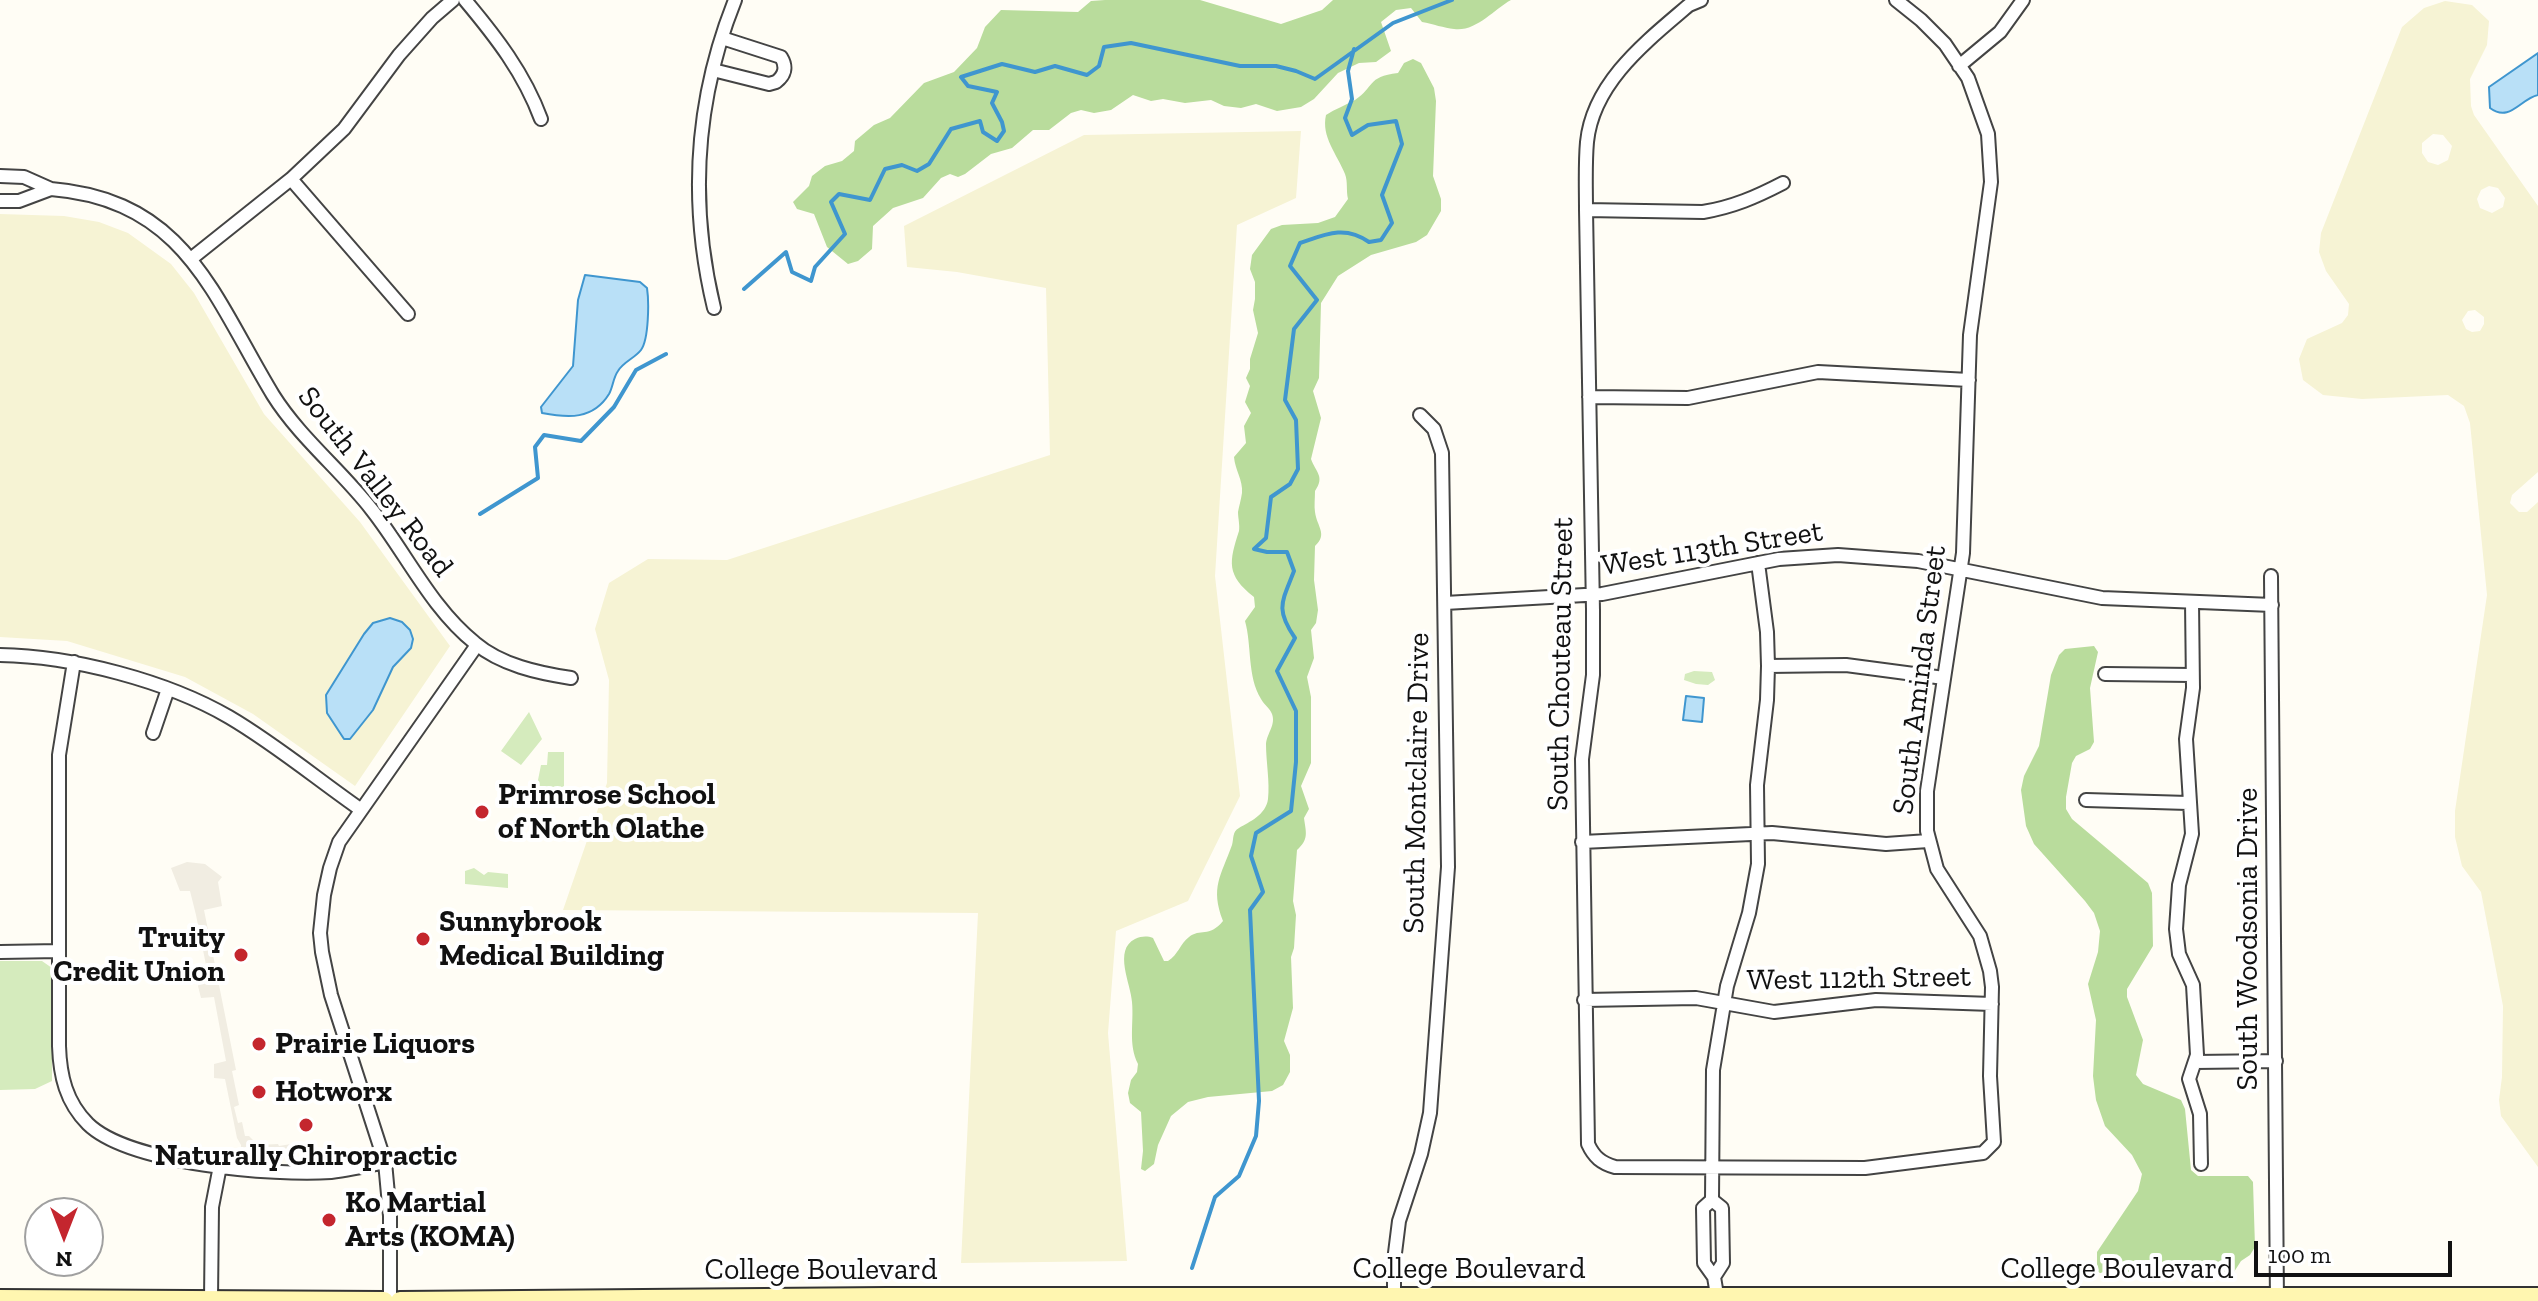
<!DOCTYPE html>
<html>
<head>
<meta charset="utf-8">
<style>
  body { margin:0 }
  #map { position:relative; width:2538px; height:1301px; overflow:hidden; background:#fffdf5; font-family:"Zilla Slab",serif }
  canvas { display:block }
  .north { position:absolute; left:24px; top:1197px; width:80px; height:80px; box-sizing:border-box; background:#fff; border:2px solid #a0a0a0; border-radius:50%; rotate:180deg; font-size:22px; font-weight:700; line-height:32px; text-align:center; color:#111 }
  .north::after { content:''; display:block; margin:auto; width:28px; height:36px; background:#c4262e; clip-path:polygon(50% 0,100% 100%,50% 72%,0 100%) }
  .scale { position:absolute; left:2254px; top:1241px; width:198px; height:36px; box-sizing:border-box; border:4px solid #111; border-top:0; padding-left:10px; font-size:24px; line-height:28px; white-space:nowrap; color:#111; -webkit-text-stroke:6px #fff; paint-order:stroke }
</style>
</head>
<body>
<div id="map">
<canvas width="2538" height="1301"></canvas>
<div class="north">N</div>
<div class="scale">100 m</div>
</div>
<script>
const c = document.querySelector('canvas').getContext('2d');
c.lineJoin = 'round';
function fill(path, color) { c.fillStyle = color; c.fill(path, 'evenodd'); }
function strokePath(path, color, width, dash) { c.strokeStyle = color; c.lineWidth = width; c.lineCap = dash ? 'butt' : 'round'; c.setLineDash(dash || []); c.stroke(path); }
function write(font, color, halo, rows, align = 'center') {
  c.font = font + ' "Zilla Slab",serif'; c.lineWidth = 8; c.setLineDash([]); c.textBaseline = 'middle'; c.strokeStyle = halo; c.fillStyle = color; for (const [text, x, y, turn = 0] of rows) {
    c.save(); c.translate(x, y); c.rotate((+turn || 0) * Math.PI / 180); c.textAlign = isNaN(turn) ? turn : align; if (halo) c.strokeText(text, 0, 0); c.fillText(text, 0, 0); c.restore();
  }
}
const farmland = new Path2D(`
  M2445 1 2472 5 2489 21 2487 45 2470 79 2471 106 2474 115 2538 206V472L2512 495 2510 503 2519 512H2527L2538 502V1167L2501 1116 2499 1100 2502 1077 2503 1006 2481 892 2462 866 2455 837V811L2487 595 2470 423 2464 406 2448 395 2362 399 2323 395 2303 380 2299 359 2307 339 2342 323 2348 315 2349 304 2326 271 2319 252 2321 233 2402 27 2424 8ZM2433 134 2443 135 2452 146 2448 160 2438 165 2428 162 2422 153V143ZM2489 186 2498 188 2505 198 2503 207 2492 213 2480 208 2477 199 2481 190ZM2475 310 2484 317V324L2480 331 2472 332 2466 329 2462 320 2468 311Z
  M1301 131 1296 198 1237 225 1215 576 1240 796 1188 901 1116 931 1108 1033 1127 1261 961 1263 978 913 563 910 607 783 609 680 595 629 609 583 648 559 727 560 1050 455 1046 288 957 272 907 267 904 226 1084 135Z
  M0 214 64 216 99 222 128 233 171 264 194 293 264 414 360 522 450 646 355 786 253 714 185 677 67 641 0 637Z`);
const green = new Path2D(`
  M1694 671 1712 672 1715 680 1708 685 1696 684 1684 680 1685 674Z
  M529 712 542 739 521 765 501 751Z
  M548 752H564V788L536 790 541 765H547Z
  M474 868 484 875 488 872 508 874V888L465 884V871Z
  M0 961H42L52 968V1081L35 1089 0 1090Z`);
const forest = new Path2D(`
  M1105 0H1200L1281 24 1322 10 1333 0H1511C1493 10 1476 32 1454 29 1444 28 1433 24 1422 22L1411 8 1396 10 1381 22 1391 51 1376 62 1359 63 1338 73 1314 99 1301 107 1277 111 1256 104 1241 108 1224 106 1211 100 1185 103 1163 99 1151 101 1133 95 1111 110 1094 113 1081 110 1071 113 1049 130H1033L1012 148 991 154 965 174 958 177 950 174 941 178 923 198 893 208 873 226 872 249 858 261 848 264 827 247 814 214 797 209 793 202 809 186 812 176 825 166 842 161 854 151 855 141 874 125 890 118 924 83 954 72 977 48 985 27 1001 10 1078 12 1091 1Z
  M1413 59 1421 63 1434 88 1436 101 1433 176 1441 199V211L1427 235 1416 242 1371 255 1338 276 1321 303 1319 378 1313 391 1321 418 1311 459C1316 473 1325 476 1315 491 1315 498 1314 506 1315 512 1317 527 1328 534 1315 546L1314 580 1318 610 1316 623 1311 630 1314 658 1307 677 1311 697V763L1301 786 1309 809 1304 818C1306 833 1309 839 1297 850L1293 901 1296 915 1294 948 1291 957 1293 1008 1284 1041 1290 1055V1072L1283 1085 1272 1091 1208 1097 1188 1102 1171 1116 1158 1145 1154 1164 1145 1171 1141 1169 1143 1151 1141 1112 1130 1103 1128 1093 1131 1080 1137 1072 1138 1064C1128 1044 1134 1024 1132 1002 1131 984 1113 950 1135 939 1142 936 1147 936 1153 938L1164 961H1168C1178 955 1180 944 1189 937 1200 928 1209 938 1223 921 1210 887 1221 876 1232 845 1234 838 1232 832 1239 828 1249 822 1266 815 1268 799 1270 782 1266 762 1266 744 1267 733 1276 725 1272 714 1270 708 1264 705 1261 699 1247 676 1252 646 1245 621L1255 607 1254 597C1226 575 1229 562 1239 531 1240 525 1238 518 1238 512 1239 506 1241 500 1242 493 1243 480 1235 470 1234 457L1246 443 1244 426 1251 413 1245 402 1250 386 1246 378 1250 369V359L1258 333 1253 310 1255 299V282L1250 269 1252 255 1271 229 1282 225 1318 223 1335 217 1348 199C1346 190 1348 182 1345 174 1337 154 1321 137 1326 115 1335 109 1346 105 1355 100 1375 87 1366 77 1398 73L1404 63Z
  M2094 646 2098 652 2090 688 2094 742 2090 749 2076 756 2072 763 2066 797V809L2072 819 2148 883 2152 893 2153 946 2127 989V997L2143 1040 2136 1075 2143 1084 2181 1100 2185 1109 2191 1170 2198 1176H2248L2253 1182 2255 1247 2250 1255 2241 1261 2234 1272 2100 1273 2097 1271V1252L2138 1191 2142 1174 2132 1155 2105 1126 2096 1100 2093 1076 2096 1020 2088 984 2098 952 2100 931 2094 913 2085 901 2034 844 2026 826 2021 790 2024 776 2039 746 2051 675 2059 655 2065 649Z`);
const plaza = new Path2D(`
  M187 862 205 864 222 877 218 882 222 906 204 910 236 1070 232 1071 239 1105 234 1107 238 1123 242 1122 245 1136H249L258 1145 278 1144 279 1146 303 1142 304 1149 279 1151 245 1147 242 1154 246 1160H240L241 1145 237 1138 225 1079 214 1078V1064L226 1061 214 997 201 998 198 986 200 982 209 980 196 915 190 891H180L171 868Z`);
const water = new Path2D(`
  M2538 53V95C2520 99 2510 123 2490 108L2489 87Z
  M585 275 640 282 647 288C649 301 649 339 641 350 635 358 623 362 618 371 613 378 613 387 609 394 593 420 568 418 542 413L541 407 573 366 578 300Z
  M390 618 402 622 410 630 413 639 411 648 393 667 373 710 350 739H344L327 713 326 695 364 634 373 623Z
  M1686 696 1704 698 1702 722 1683 720Z`);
const stream = new Path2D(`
  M744 289 786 252 792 272 811 281 815 267 845 234 831 202 839 194 870 200 885 169 902 165 917 171 929 164 951 129 980 121 983 132 997 141 1004 131 1002 122 992 103 997 92 968 86 961 77 1002 64 1035 72 1055 66 1087 75 1099 66 1104 47 1131 43 1240 66H1276L1296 71 1315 79 1393 23 1452 0
  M480 514 538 478 535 447 544 435 581 441 614 407 636 370 666 354
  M1192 1268 1215 1197 1239 1176 1256 1136 1259 1101 1250 910 1263 892 1251 856 1256 833 1291 811 1296 762V711L1277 671 1295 638C1275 609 1282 602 1294 571L1287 552H1267L1254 549 1266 538 1271 497 1290 484 1298 469 1296 420 1285 400 1294 329 1317 300 1290 266 1300 243C1326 234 1345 225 1369 242L1381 240 1392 223 1382 195 1402 144 1396 121 1368 125 1352 135 1345 118 1352 99 1348 71 1354 49`);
const street = new Path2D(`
  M465 0C496 37 524 73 541 119
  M1701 0 1689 5C1647 41 1593 82 1587 142 1585 164 1586 188 1586 210L1593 610V675L1582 759 1588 1144C1594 1157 1601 1163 1615 1167L1865 1168 1983 1153 1994 1142 1990 1076 1992 987 1990 971 1980 936 1937 869 1927 831V791L1963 553 1970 335 1991 182 1988 134 1968 78 1945 44 1921 20 1896 0
  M1959 66 2000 32 2023 0
  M713 70 769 84 776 82C785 75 787 67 781 57L722 38
  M0 176 24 177 51 189 19 201H0
  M291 179 408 314
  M51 189C186 200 213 296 273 395 300 438 341 470 372 510 406 553 431 608 475 643 501 665 538 673 571 678
  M1586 210 1703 212C1733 207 1756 197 1783 183
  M192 258 291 179 344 129 399 55 432 18 453 0
  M714 308C689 204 695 100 735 0
  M1589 397 1688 398 1818 372 1969 380
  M2271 576 2277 1301
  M2192 602 2193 688 2186 739 2192 834 2179 885 2176 929 2179 954 2193 985 2197 1055 2189 1079 2200 1114 2201 1164
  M1445 603 1602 594 1779 559 1838 555 1918 561 2102 598 2272 605
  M0 655C72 656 167 681 229 717 275 744 317 779 360 809
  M74 662 59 755V1046C60 1076 66 1102 88 1124 129 1164 274 1176 331 1172 349 1170 367 1166 385 1162
  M1768 666 1846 665 1944 678
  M2105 674 2192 675
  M153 733 168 689
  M2086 800 2188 803
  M1582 842 1772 833 1886 844 1928 841
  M0 952 59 951
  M1584 1000 1696 998 1774 1012 1876 1000 1992 1004
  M2195 1062 2276 1061
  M1712 1200 1722 1208 1723 1263 1714 1277
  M1394 1297V1261L1399 1221 1421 1154 1430 1113 1448 867 1442 453 1434 429 1420 415
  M211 1299 212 1207 220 1166
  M390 1301V1216L385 1162 331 995 322 952 320 933 324 895 330 868 339 842 477 645
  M1718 1301 1714 1277 1704 1263 1703 1208 1712 1200 1713 1070 1727 986 1749 913 1758 864 1757 785 1767 700 1768 666 1767 632 1758 563`);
const secondary = new Path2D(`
  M0 1299 384 1301
  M400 1301 886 1297H2538`);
const markers = [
  [482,812,8,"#c4262e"],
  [423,939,8,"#c4262e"],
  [241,955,8,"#c4262e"],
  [259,1044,8,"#c4262e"],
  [259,1092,8,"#c4262e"],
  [306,1125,8,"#c4262e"],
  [329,1220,8,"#c4262e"]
];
const streetNames = [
  ["South Valley Road",375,482,52],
  ["West 113th Street",1712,549,-9],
  ["South Chouteau Street",1561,664,-89],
  ["South Aminda Street",1920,680,-83],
  ["South Montclaire Drive",1417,783,-89],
  ["South Woodsonia Drive",2248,939,-90],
  ["West 112th Street",1859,979,-1],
  ["College Boulevard",1469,1269],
  ["College Boulevard",2117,1269],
  ["College Boulevard",821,1270]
];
const poiNames = [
  ["Primrose School",498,795],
  ["of North Olathe",498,829],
  ["Sunnybrook",439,922],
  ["Medical Building",439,956],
  ["Truity",225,938,"right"],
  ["Credit Union",225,972,"right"],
  ["Prairie Liquors",275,1044],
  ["Hotworx",275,1092],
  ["Naturally Chiropractic",306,1156,"center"],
  ["Ko Martial",345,1203],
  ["Arts (KOMA)",345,1237]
];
fill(farmland, '#f6f3d4');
fill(green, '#d5ebbd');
fill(forest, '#b9dc9c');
fill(plaza, '#f1ede2');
fill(water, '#b9e0f7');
strokePath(water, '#3f96cf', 2);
strokePath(stream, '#3f96cf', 4);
strokePath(street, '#444', 16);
strokePath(secondary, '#333', 22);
strokePath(street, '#fff', 12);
strokePath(secondary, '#fff6b0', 18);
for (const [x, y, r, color] of markers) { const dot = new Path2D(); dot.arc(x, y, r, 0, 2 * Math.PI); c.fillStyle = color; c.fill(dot); strokePath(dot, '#fff', 3); }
write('30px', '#111', '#fff', streetNames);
write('bold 30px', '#111', '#fff', poiNames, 'left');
</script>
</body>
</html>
